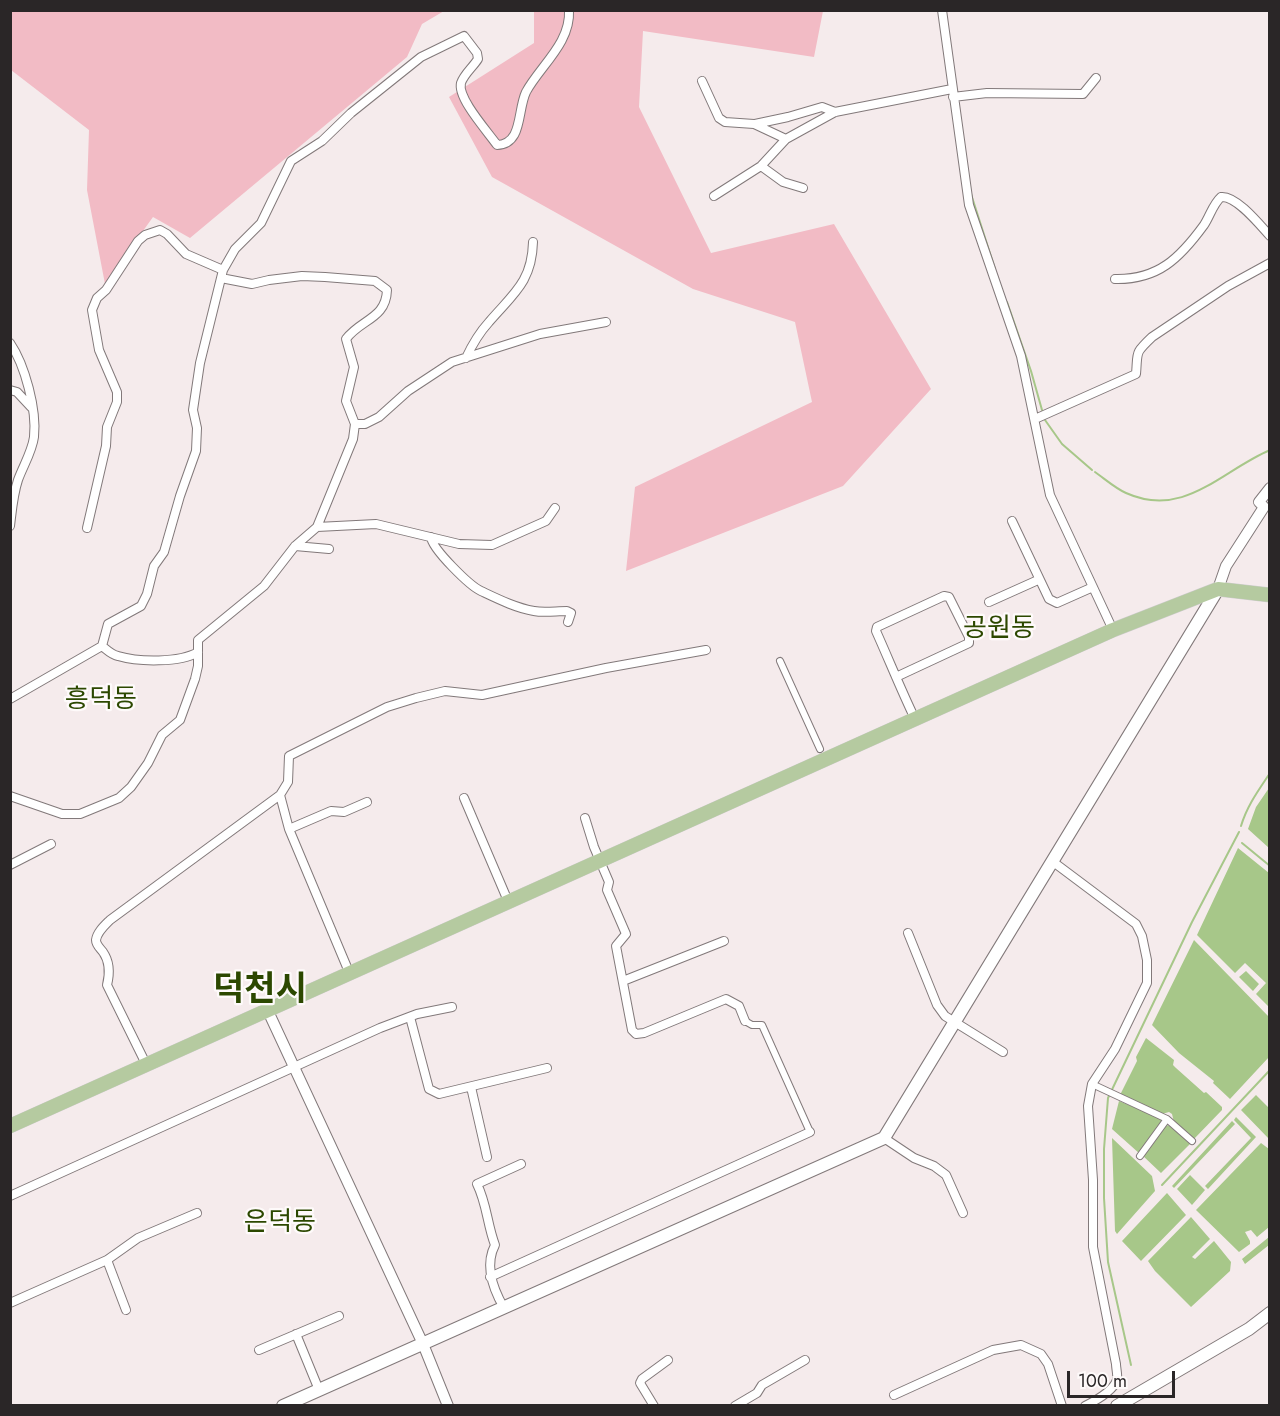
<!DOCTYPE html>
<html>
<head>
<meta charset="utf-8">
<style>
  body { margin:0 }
  #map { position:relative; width:1280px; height:1416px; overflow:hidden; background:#f5ebec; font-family:Jost,sans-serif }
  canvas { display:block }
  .frame { position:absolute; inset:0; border:12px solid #2a2627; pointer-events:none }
  .scale { position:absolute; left:1067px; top:1371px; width:108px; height:27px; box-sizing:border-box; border:3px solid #2a2627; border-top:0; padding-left:8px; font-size:18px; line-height:21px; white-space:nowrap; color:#2a2627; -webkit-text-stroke:4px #fefafa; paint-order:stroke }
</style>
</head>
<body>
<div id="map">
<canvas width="1280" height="1416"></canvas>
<div class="frame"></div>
<div class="scale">100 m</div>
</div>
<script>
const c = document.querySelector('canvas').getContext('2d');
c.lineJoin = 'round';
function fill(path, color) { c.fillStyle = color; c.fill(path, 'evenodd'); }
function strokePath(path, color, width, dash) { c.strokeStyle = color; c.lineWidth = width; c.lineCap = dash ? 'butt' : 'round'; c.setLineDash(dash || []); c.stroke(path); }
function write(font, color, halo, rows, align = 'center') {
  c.font = font + ' Jost,"Noto Sans KR",sans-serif'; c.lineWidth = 4.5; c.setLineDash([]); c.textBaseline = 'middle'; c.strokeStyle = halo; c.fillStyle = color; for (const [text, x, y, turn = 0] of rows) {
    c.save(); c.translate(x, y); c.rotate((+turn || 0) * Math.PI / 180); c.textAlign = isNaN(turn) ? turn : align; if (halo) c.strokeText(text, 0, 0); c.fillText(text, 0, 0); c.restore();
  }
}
const green = new Path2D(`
  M10 11H444L422 24 407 57 190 238 153 217 105 284 87 190 89 130 11 70Z
  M534 11H823L814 57 643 31 639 107 711 253 834 224 931 389 843 486 626 571 635 487 812 402 795 322 693 289 492 177 449 97 534 43Z`);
const water = new Path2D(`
  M1269 788V848L1248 829 1256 807Z
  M1238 848 1269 873V1007L1256 994 1266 983 1245 963 1235 973 1197 935Z
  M1194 940 1269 1017V1057L1230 1099 1213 1083 1214 1081 1179 1053 1152 1025Z
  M1246 971 1259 984 1253 991 1239 977Z
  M1146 1038 1174 1060 1173 1065 1176 1068 1204 1093 1206 1092 1222 1107V1110L1193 1140 1174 1122 1172 1114 1169 1112 1162 1114 1120 1095 1137 1061 1136 1057Z
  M1256 1095 1269 1108V1139L1241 1110Z
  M1119 1101 1160 1118 1163 1124 1140 1154 1112 1129Z
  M1236 1117 1256 1137 1208 1189 1205 1186 1251 1138 1234 1120Z
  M1232 1121 1235 1124 1174 1188 1172 1186Z
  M1166 1125 1171 1126 1191 1143 1161 1173 1142 1155Z
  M1112 1138 1152 1176 1155 1191 1117 1234 1115 1231Z
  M1261 1143 1269 1149V1227L1257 1237 1251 1230 1245 1232 1250 1241V1244L1239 1252 1196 1210Z
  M1190 1175 1205 1190 1192 1205 1177 1189Z
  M1167 1193 1186 1215 1141 1261 1122 1241Z
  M1191 1217 1210 1239 1192 1257 1195 1259 1214 1241 1231 1262 1230 1271 1191 1307 1155 1271 1148 1261Z
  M1269 1237V1245L1245 1264 1242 1259Z`);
const stream = new Path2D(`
  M971 194 995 269
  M1007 302 1031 371 1042 410
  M1045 420 1062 444 1092 470
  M1095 472C1105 479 1115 488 1126 493 1184 519 1221 471 1270 450
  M1241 826C1247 806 1258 791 1270 773
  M1242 843 1270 866
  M1162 1185 1270 1070
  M1131 1365 1108 1262 1104 1198V1149L1108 1098 1192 922 1239 832`);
const pedestrian = new Path2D(`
  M780 661 820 749
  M745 1021 752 1025H762L810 1132
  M1092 1084 1167 1119 1192 1141
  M1140 1156 1167 1119`);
const minor = new Path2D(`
  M942 10 969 205 1021 356 1050 495 1113 630
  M702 81 719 118 725 122 754 124 786 139
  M953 97 987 93 1083 94 1096 78
  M755 124 788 117 822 107 835 112
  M761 166 783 182 803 188
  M714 196 761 166 786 139 835 112 952 89
  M221 278 252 284 269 280 302 276 325 277 375 281 387 290C386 319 361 319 346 339L354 367 346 401 355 424
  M1115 279C1158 280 1180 258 1204 225 1210 216 1213 204 1221 197 1236 195 1260 225 1270 236
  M10 343C25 365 37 410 34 437 32 452 23 466 18 480 13 495 12 510 10 526
  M466 358C472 345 479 333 489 322 513 294 532 282 533 242
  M10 390 17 392 31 407
  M1035 419 1136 374C1138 352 1134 354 1152 337L1228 286 1270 263
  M1012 521 1049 599 1057 603 1093 587
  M317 527 376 524 459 544 492 545 546 521 555 508
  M87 528 106 446 107 427 117 402V392L99 350 92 310 97 298 106 290 138 241 145 235 160 230 167 234 186 254 223 270
  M431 537C432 549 470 586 481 591 498 599 516 608 534 611 544 613 556 611 567 611L571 613 568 622
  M295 546 329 549
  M989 602 1038 580
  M198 652C180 663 138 662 118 656 112 655 107 650 102 646L108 624 141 606 147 594 154 566 164 552 180 496 196 451 197 428 193 410 200 363 223 270 235 249 261 223 291 161 322 141 351 113 421 57 464 36 477 53 478 59C473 67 464 74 461 83 457 98 488 132 497 145 523 144 517 111 526 92 540 66 571 43 569 10
  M896 677 969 643V637L949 597 944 596 877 627 876 631C889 660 901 690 915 719
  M10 699 102 646
  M280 795 289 829 349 972
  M10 796 62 814H80L119 798 131 787 148 763 162 735 180 720 195 679 198 666V640L264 586 295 546 317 527 353 439 355 424H365L379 417 408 391 452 362 540 334 606 322
  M464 798 508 901
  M585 818 594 847 609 882 607 890 626 934 616 946 632 1030 636 1034 644 1033 726 999 739 1006 745 1021
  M289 829 331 811 344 812 367 802
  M1052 861 1136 924 1142 936 1147 960V983L1115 1049 1092 1084 1088 1106 1093 1180V1247L1116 1364C1116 1368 1118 1376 1117 1380 1113 1391 1095 1401 1085 1406
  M10 865 51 844
  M908 933 937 1005 945 1016 1003 1052
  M623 981 724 941
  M410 1017 429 1089 439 1094 547 1068
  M146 1064 107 985C110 973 110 962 103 952 100 948 96 945 96 940 97 932 105 925 110 920L280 795 288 782 289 756 387 707 416 698 445 691 482 695 606 668 706 650
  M471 1087 487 1157
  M884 1138 914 1158 934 1166 946 1175 963 1213
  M10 1196 380 1028 417 1014 452 1007
  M107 1260 126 1310
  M490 1277 810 1132
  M10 1303 107 1260 138 1238 197 1213
  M504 1308C493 1289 484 1266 495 1245 487 1224 487 1204 477 1184L521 1164
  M296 1334 319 1390
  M259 1350 339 1316
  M894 1395 993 1350 1021 1345 1041 1354 1048 1364 1062 1406
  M654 1406 640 1383 642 1379 668 1360
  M735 1406 757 1393 762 1385 805 1360`);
const tertiary = new Path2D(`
  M1218 589 1226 566 1264 507 1259 502 1270 488
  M267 1009 423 1344 448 1406`);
const secondary = new Path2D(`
  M283 1406 884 1138 1218 589
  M1117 1406 1249 1329 1270 1313`);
const primary = new Path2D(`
  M10 1126 1113 630 1218 589 1270 595`);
const quarterNames = [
  ["공원동",999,630],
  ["흥덕동",101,701],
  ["은덕동",280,1224]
];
const townNames = [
  ["덕천시",260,992]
];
fill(green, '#f2bbc5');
fill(water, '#a7c789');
strokePath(stream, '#a7c789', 2);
strokePath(pedestrian, '#82797a', 8);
strokePath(minor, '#82797a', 10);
strokePath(tertiary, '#82797a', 12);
strokePath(secondary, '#82797a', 14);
strokePath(primary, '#cccbcb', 15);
strokePath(pedestrian, '#fff', 6);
strokePath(minor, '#fff', 8);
strokePath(tertiary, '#fff', 10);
strokePath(secondary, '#fff', 12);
strokePath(primary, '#b5caa0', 14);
write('26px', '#2c4800', '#fefafa', quarterNames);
write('bold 34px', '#2c4800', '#fefafa', townNames);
</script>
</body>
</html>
